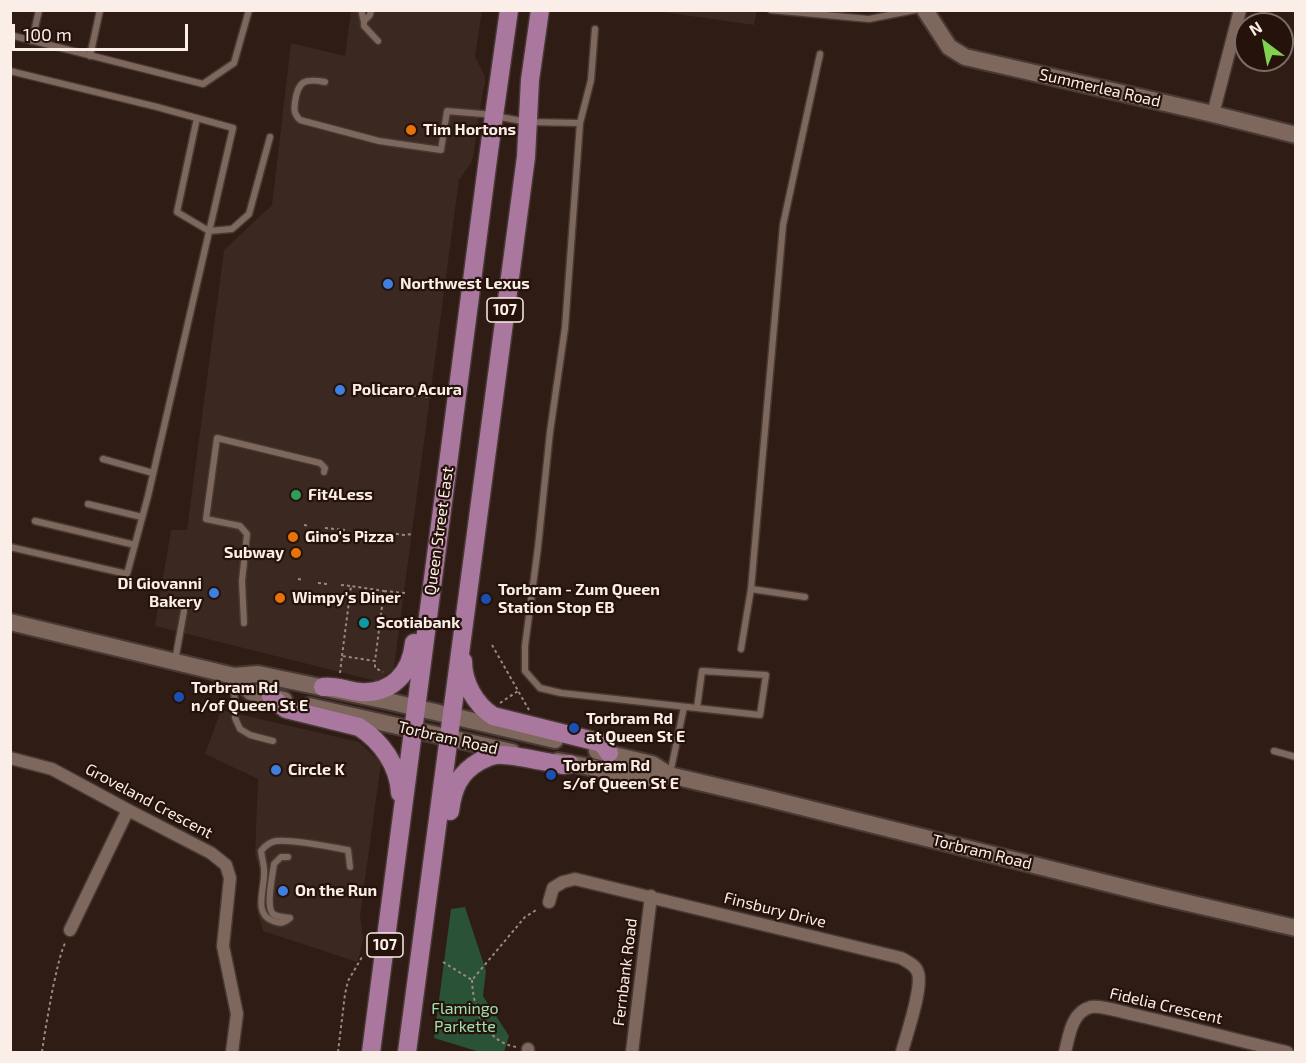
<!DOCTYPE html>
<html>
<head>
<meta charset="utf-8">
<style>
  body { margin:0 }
  #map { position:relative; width:1306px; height:1063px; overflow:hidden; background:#2f1c14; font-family:"Exo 2",sans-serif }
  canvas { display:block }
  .frame { position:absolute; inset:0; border:12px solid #fbeee8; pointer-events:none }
  .north { position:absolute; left:1234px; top:12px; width:60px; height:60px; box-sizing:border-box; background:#25130b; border:2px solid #7b6b63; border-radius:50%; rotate:328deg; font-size:16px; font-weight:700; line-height:24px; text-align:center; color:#fbeee8 }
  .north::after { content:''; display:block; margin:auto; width:21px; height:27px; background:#81d050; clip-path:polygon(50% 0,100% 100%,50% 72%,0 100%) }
  .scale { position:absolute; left:12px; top:24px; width:176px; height:27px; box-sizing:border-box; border:3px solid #fbeee8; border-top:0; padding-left:8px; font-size:18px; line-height:21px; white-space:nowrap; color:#fbeee8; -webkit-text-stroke:4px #25130b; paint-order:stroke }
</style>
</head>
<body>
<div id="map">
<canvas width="1306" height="1063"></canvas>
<div class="frame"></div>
<div class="north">N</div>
<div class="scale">100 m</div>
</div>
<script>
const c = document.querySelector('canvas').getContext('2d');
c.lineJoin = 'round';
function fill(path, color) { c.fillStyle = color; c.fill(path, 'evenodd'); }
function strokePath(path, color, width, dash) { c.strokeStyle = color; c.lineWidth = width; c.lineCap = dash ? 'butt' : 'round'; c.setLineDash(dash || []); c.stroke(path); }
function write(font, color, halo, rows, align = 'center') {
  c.font = font + ' "Exo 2",sans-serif'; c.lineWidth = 4.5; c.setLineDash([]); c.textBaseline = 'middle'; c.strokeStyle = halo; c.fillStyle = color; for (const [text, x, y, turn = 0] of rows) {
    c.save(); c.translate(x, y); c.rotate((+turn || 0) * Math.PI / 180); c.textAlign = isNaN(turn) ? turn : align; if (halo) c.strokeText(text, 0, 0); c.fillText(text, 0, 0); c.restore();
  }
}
const commercial = new Path2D(`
  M351 11H482L475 57 485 76V84L483 90 473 157 471 163 459 180 394 667 393 670 376 681 155 626 171 530H187L224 250 272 205 291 43 345 56Z
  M655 11H757L754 25Z
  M221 710 359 742 381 763 360 916 363 938 360 953 357 962 263 931 256 906 261 872 255 855 258 779 205 754Z`);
const green = new Path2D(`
  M465 907 486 971 483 996 509 1036 504 1052H480L434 1038 451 909Z`);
const path = new Path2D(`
  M407 395 431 397
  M304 525 310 526
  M325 528 345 530
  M359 532 376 534
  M390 533 404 535 413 534
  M298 579 304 580
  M318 583 327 584
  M341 585 351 586
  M384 591 405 593
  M492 645 529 710
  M342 656 351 586 384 591 375 661
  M340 673 342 656 375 661V668L383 672
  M500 703 518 691
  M443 962 472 980 525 917 538 909
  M472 980C473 1008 484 1041 516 1047
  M42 1052C45 1030 49 1009 53 987 57 971 59 956 66 941
  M338 1052 345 994 348 981 362 957`);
const lane = new Path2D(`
  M362 10C361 16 365 20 364 26L378 41
  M771 10 869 19 915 10
  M365 20 370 15 371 10
  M595 29 591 80 580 123 565 328 550 432 538 547 525 646V671L540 688 561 693 760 715 766 675 702 671 697 708
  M10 35 203 84 234 63 249 10
  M32 41 39 10
  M90 56 100 10
  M10 71 157 107 233 128 148 496 127 574 10 547
  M325 82C304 78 298 81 295 102 294 110 294 114 300 120L379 141 441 150 447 111 483 114 528 122 580 123
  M197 118 177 212 209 231 232 229 249 214 270 137
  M103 459 153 473
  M88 504 142 517
  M35 521 135 545
  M805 597 751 589 783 225 820 54
  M244 623 242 581 247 534 240 526 206 519 217 438 320 463 325 468 324 472
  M741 649 751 589
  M175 661 184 611
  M234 679 235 718 240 729 250 735 273 741
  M1274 751 1296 757
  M670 774 684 707
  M288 857H281L274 864C273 874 264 911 275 915 279 917 286 917 290 918
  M290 918C284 923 281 924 273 921 252 914 266 886 264 870 264 864 262 858 261 851 265 846 269 842 276 841 294 839 330 847 348 850L350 867`);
const street = new Path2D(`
  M1213 114 1240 10
  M10 758 52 769 128 810 211 853 226 865 230 878 223 946 237 1014 232 1052
  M549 902 553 888 563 882 575 879 901 958C908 962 916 965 918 973 923 988 906 1036 902 1052
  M70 930 128 810
  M528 1052V1049
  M632 1052 651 896
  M1065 1052C1069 1037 1071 1012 1091 1007 1101 1005 1121 1012 1131 1014 1184 1026 1235 1040 1287 1052`);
const secondary = new Path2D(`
  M925 10 949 47 965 57 1213 114 1296 135
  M10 622 234 676 258 674 392 702 555 740
  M234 676 251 692 284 700
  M309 706 512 752
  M597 751 652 764 669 775
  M558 761 648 778 669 775 758 796 1154 895 1296 928`);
const primary = new Path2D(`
  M463 661C463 683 475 704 493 716L602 743 609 753
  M323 687C336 685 347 691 360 692 392 694 411 673 414 643
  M271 697 286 709 359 727C381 741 399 766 400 793
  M450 811C453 788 459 773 480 761 488 757 494 754 503 755 521 756 544 762 563 765L570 764
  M371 1052 489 151 509 10
  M407 1052 526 157 530 80 540 10`);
const markers = [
  [411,130,6,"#e8710a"],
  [388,284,6,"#3f7fe0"],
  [340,390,6,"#3f7fe0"],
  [296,495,6,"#2e9e5b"],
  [293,537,6,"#e8710a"],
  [296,553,6,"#e8710a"],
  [214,593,6,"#3f7fe0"],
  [280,598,6,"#e8710a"],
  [486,599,6,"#1a4fb4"],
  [364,623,6,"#0f9aa8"],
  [179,697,6,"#1a4fb4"],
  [574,728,6,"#1a4fb4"],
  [276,770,6,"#3f7fe0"],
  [551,775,6,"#1a4fb4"],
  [283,891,6,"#3f7fe0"]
];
const shields = [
  [505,310,36],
  [385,945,36]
];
const shieldNames = [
  ["107",505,310],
  ["107",385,945]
];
const streetNames = [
  ["Summerlea Road",1100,88,13],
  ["Queen Street East",439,531,-82],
  ["Torbram Road",448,738,13],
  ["Groveland Crescent",149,801,28],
  ["Torbram Road",982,852,14],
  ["Finsbury Drive",775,910,14],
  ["Fernbank Road",625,972,-83],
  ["Fidelia Crescent",1166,1006,13]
];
const poiNames = [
  ["Tim Hortons",423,130],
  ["Northwest Lexus",400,284],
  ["Policaro Acura",352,390],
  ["Fit4Less",308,495],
  ["Gino's Pizza",305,537],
  ["Subway",284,553,"right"],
  ["Di Giovanni",202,584,"right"],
  ["Bakery",202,602,"right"],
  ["Torbram - Zum Queen",498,590],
  ["Station Stop EB",498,608],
  ["Wimpy's Diner",292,598],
  ["Scotiabank",376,623],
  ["Torbram Rd",191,688],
  ["n/of Queen St E",191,706],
  ["Torbram Rd",586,719],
  ["at Queen St E",586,737],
  ["Torbram Rd",563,766],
  ["s/of Queen St E",563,784],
  ["Circle K",288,770],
  ["On the Run",295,891]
];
const parkNames = [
  ["Flamingo",465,1009],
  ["Parkette",465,1027]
];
fill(commercial, '#3a2821');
fill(green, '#295236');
strokePath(lane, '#483935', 9);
strokePath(street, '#483935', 15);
strokePath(secondary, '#483935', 20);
strokePath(primary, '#483935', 21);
strokePath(path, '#998982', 2, [3, 3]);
strokePath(lane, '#7e685d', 6);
strokePath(street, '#7e685d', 12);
strokePath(secondary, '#7e685d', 16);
strokePath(primary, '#aa789f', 18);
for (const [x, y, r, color] of markers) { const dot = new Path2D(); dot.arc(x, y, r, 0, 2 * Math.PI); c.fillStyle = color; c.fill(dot); strokePath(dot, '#25130b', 2); }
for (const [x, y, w] of shields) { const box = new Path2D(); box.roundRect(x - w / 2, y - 12, w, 24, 4.5); c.fillStyle = '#25130b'; c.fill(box); strokePath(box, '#fbeee8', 1.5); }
write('bold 15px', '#fbeee8', null, shieldNames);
write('16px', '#fbeee8', '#25130b', streetNames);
write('bold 16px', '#fbeee8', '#25130b', poiNames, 'left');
write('16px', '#9de1b0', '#25130b', parkNames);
</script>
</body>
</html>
